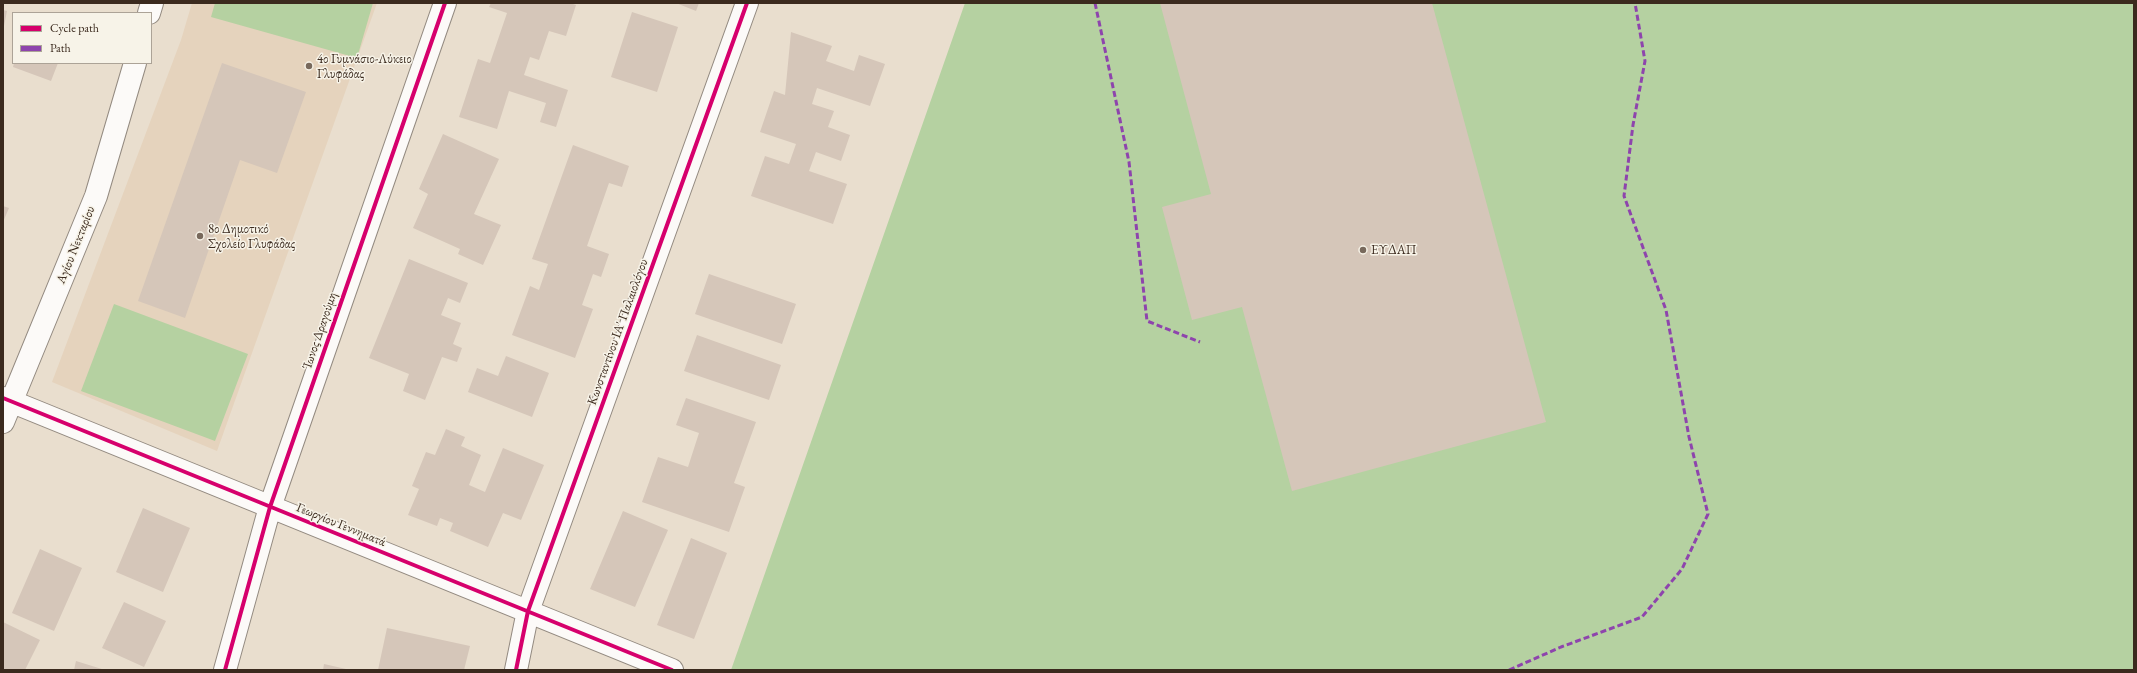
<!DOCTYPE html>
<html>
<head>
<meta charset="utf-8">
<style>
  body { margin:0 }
  #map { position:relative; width:2137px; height:673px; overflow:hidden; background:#e9dece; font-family:"EB Garamond",serif }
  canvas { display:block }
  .frame { position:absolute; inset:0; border:4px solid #3b2a1e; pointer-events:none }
  .legend { position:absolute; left:12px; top:12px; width:140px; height:52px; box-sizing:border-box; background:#f7f3e8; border:1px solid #aca397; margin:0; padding:5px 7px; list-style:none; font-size:12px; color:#3b2a1e }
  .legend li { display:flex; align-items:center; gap:8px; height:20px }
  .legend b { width:20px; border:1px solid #aca397 }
</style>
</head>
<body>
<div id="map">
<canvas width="2137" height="673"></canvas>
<div class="frame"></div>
<ul class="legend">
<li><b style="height:5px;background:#d6006c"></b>Cycle path</li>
<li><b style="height:5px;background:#8e44ad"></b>Path</li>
</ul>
</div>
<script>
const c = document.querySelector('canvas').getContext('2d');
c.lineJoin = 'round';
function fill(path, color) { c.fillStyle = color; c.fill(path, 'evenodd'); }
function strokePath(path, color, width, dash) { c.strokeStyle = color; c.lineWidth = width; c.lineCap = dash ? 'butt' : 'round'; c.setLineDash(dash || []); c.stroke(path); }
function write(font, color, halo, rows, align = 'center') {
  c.font = font + ' "EB Garamond",serif'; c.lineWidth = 3; c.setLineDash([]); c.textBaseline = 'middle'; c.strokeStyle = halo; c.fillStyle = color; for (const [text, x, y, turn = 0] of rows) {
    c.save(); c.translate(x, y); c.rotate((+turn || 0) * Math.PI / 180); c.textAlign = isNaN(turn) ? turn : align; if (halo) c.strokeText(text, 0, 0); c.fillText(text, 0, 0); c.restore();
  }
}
const built = new Path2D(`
  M192 3H377L217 451 52 382 181 40Z`);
const green = new Path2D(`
  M215 3H373L357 58 211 17Z
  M965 3H2134V670H731Z
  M114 304 248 354 215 441 81 391Z`);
const building = new Path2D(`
  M491 3H570L576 5 566 36 549 31 539 60 530 57 524 75 568 90 556 127 540 122 546 103 509 91 497 129 459 117 478 59 490 63 507 13 489 7Z
  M676 3H699L696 11Z
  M1160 3H1432L1546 422 1292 491 1242 307 1192 320 1162 207 1211 194Z
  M3 10 7 11 4 26H3Z
  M632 12 678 27 657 92 611 77Z
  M791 32 832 46 826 61 854 71 859 55 885 64 870 106 817 88 812 104 834 111 828 127 850 135 841 161 816 152 809 171 847 184 833 224 751 196 765 156 789 164 796 144 760 132 774 91 785 95Z
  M14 63H58L51 81 13 67Z
  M222 63 306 92 277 173 240 160 185 318 138 301Z
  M443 134 499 159 474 214 501 225 483 265 458 254 460 249 413 228 428 194 419 189Z
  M573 145 629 166 622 187 609 183 587 246 609 254 601 277 593 274 582 305 593 309 575 358 512 335 530 286 539 290 548 264 532 259Z
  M3 206 9 208 3 222Z
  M409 259 468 283 460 303 448 298 441 315 461 323 453 344 462 348 457 362 442 357 425 400 403 391 409 374 369 358Z
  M709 274 796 304 782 344 695 314Z
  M697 335 781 365 769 400 684 371Z
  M506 356 549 373 532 417 468 392 477 368 498 376Z
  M686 398 756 422 734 483 745 487 729 532 642 502 658 457 688 467 699 433 676 425Z
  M446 429 465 437 461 446 481 455 469 485 485 492 503 448 544 465 521 520 503 513 488 547 450 531 453 523 440 518 437 526 408 515 419 489 412 486 426 452 435 455Z
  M143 508 190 528 163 592 116 572Z
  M623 511 668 530 635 607 590 589Z
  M691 538 727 553 694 639 657 625Z
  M40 549 82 568 54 631 12 613Z
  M124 602 166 621 144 667 102 648Z
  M3 622 40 640 25 670H3Z
  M387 628 470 646 464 670H378Z
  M76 661 105 670H74Z
  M324 664 346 669V670H323Z`);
const minor = new Path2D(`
  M149 13 152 3
  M3 398 672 670
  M3 422 96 196 135 63
  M225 670 270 507 445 3
  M516 670 528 611 747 3`);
const quiet = new Path2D(`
  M1095 3 1129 162 1147 321 1200 342
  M1509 670 1561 647 1642 617 1682 569 1708 514 1689 437 1666 310 1624 196 1633 125 1645 61 1635 3`);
const cycleway = new Path2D(`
  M3 398 672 670
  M225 670 270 507 445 3
  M516 670 528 611 747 3`);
const markers = [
  [309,66,4,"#78695c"],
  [200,236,4,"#78695c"],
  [1363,250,4,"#78695c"]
];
const poiNames = [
  ["4ο Γυμνάσιο-Λύκειο",317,59],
  ["Γλυφάδας",317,74],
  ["8ο Δημοτικό",208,229],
  ["Σχολείο Γλυφάδας",208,244],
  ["ΕΥΔΑΠ",1371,250]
];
const streetNames = [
  ["Αγίου Νεκταρίου",76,245,-68],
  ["Ίωνος Δραγούμη",320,331,-71],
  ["Κωνσταντίνου ΙΑ' Παλαιολόγου",618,332,-70],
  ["Γεωργίου Γεννηματά",341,525,22]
];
fill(built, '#e5d3bd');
fill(green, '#b5d1a1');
fill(building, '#d5c6b9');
strokePath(minor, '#938a80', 24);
strokePath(minor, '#fcfaf8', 22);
strokePath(quiet, '#8e44ad', 3, [6, 3]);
strokePath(cycleway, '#d6006c', 4);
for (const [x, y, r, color] of markers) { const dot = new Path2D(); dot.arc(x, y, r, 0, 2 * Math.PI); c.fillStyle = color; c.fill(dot); strokePath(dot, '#f7f3e8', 1.5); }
write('13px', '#3b2a1e', '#f7f3e8', poiNames, 'left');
write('13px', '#3b2a1e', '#f7f3e8', streetNames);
</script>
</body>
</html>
